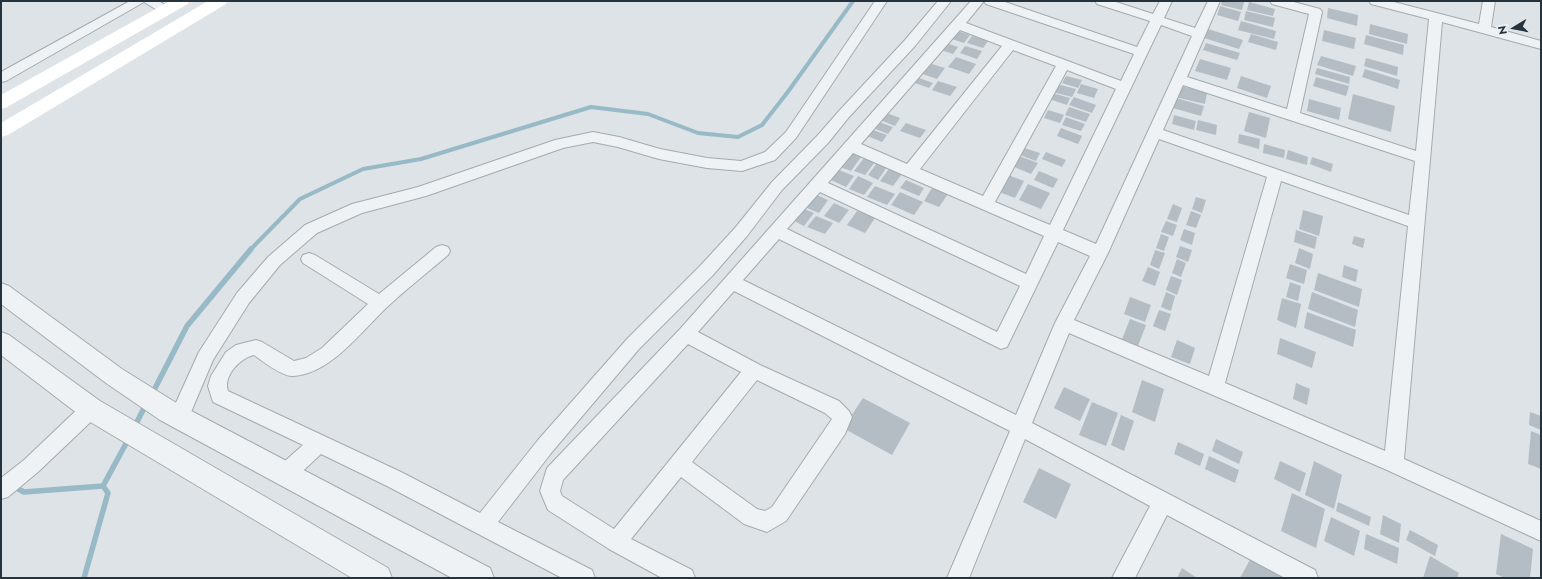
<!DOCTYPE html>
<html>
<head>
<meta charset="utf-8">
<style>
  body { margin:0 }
  #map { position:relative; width:1542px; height:579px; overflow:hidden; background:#dde3e6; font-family:Jost,sans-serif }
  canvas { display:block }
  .frame { position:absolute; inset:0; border:2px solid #27333c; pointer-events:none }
  .north { position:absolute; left:1494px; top:8px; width:40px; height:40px; -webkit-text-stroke:3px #ecf1f4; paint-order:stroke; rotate:260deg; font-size:11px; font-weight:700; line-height:16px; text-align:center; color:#27333c }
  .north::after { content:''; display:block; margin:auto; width:14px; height:18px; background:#27333c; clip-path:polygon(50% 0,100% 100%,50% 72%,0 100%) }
</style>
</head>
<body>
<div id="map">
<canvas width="1542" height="579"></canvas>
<div class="frame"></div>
<div class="north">N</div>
</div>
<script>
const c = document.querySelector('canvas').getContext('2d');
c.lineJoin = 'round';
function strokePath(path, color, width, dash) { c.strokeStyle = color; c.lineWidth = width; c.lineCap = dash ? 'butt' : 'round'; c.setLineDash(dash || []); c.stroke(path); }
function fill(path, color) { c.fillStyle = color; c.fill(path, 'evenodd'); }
const streamFar1 = new Path2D(`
  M250 250 300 199 363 169 421 159 591 107 648 114 698 133 738 137 762 125 787 93 853 1`);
const stream = new Path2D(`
  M152 394 187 326 251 249
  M134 428 146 404
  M1 480 24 492 103 486
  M84 578 108 493 103 486 129 438`);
const building = new Path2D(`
  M1222 1H1241L1244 2 1242 10 1221 5Z
  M1249 2 1275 9 1273 16 1247 10Z
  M1220 6 1241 12 1238 21 1217 15Z
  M1328 8 1358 15 1357 26 1327 18Z
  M1246 11 1275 18 1273 27 1244 20Z
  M1241 21 1276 31 1274 39 1238 30Z
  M1370 24 1408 34 1407 44 1369 34Z
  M1208 29 1243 40 1239 49 1204 38Z
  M955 30 970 35 964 43 949 38Z
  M1324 30 1356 38 1354 49 1322 41Z
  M1251 34 1278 42 1276 50 1248 42Z
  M1366 35 1404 45 1403 55 1364 44Z
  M972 36 988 41 983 48 967 43Z
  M946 43 958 47 953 54 941 50Z
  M1206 43 1240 53 1237 60 1203 50Z
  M965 46 982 51 977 59 960 53Z
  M1321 56 1356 66 1353 76 1317 65Z
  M956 57 976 64 969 74 948 67Z
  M1366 58 1398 67 1397 76 1364 66Z
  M1200 59 1231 68 1227 80 1195 71Z
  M925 62 945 68 937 79 917 72Z
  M1317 68 1350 77 1349 84 1315 74Z
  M1365 69 1400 80 1398 89 1362 77Z
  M1066 76 1082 80 1078 88 1062 83Z
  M1241 76 1271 86 1267 98 1237 88Z
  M1316 77 1349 86 1346 96 1313 86Z
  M919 78 933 83 929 88 915 83Z
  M938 81 957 87 950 96 932 90Z
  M1057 84 1076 89 1072 97 1053 92Z
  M1081 84 1098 89 1094 98 1077 93Z
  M1178 85 1207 93 1205 104 1175 97Z
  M1052 93 1070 98 1067 105 1049 99Z
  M1353 94 1395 106 1391 132 1348 119Z
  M1074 97 1096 105 1092 113 1069 105Z
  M1176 98 1204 106 1201 116 1173 108Z
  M1309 99 1341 108 1339 120 1307 111Z
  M1069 107 1090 114 1086 122 1065 115Z
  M1048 110 1064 115 1060 123 1044 118Z
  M884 112 900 118 895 126 878 119Z
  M1249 112 1270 118 1266 138 1244 131Z
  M1174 115 1196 121 1194 130 1172 124Z
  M1066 117 1085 124 1081 131 1062 125Z
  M1198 120 1217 125 1216 135 1196 130Z
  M876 121 893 127 888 134 871 127Z
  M906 123 926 130 920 138 900 131Z
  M1061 128 1082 136 1078 144 1057 136Z
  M870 129 887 135 882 142 865 135Z
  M1239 134 1260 139 1259 149 1238 143Z
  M1264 144 1285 150 1284 158 1263 153Z
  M1024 148 1040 153 1036 161 1020 155Z
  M1288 150 1308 157 1307 165 1286 159Z
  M1046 152 1066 160 1062 167 1042 159Z
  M851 153 861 157 851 171 840 167Z
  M1019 156 1038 163 1031 174 1012 166Z
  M1312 157 1333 164 1331 172 1310 164Z
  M864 158 875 162 865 175 854 171Z
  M877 163 887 167 878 180 868 175Z
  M889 169 902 174 893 186 880 181Z
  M839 170 854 176 846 187 831 180Z
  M1039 171 1058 179 1053 188 1034 180Z
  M1008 175 1024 181 1015 198 999 192Z
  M858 176 873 183 864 195 849 189Z
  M906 180 924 188 919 196 900 188Z
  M1028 184 1050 193 1041 209 1019 200Z
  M875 186 895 194 887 205 867 197Z
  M932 188 948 194 939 207 924 201Z
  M900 192 923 202 914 215 891 205Z
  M817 195 828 200 819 213 807 208Z
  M1196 197 1206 200 1202 213 1192 209Z
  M834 203 849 210 839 223 824 216Z
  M1173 204 1182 208 1177 222 1167 219Z
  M799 207 814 213 804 226 790 219Z
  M1303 210 1323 216 1319 236 1299 229Z
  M857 211 875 218 865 233 847 225Z
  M1191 211 1201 215 1196 228 1186 225Z
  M816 216 833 223 825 234 807 227Z
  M1166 221 1177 225 1173 236 1161 232Z
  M1184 229 1195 233 1192 245 1180 240Z
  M1296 230 1317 237 1315 249 1294 242Z
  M1161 234 1169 237 1164 251 1156 248Z
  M1354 236 1365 239 1363 248 1352 244Z
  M1180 246 1192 250 1188 262 1176 257Z
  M1299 248 1313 254 1310 269 1295 263Z
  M1155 250 1165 253 1159 269 1150 265Z
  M1177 259 1186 263 1181 277 1172 273Z
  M1290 264 1307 270 1304 284 1286 278Z
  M1344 265 1358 270 1356 282 1342 277Z
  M1148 267 1160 272 1155 286 1142 281Z
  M1318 273 1362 289 1359 307 1314 290Z
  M1171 276 1182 280 1177 295 1166 290Z
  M1290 282 1301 286 1298 301 1286 297Z
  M1166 292 1175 296 1171 311 1161 307Z
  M1312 292 1358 310 1355 327 1308 309Z
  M1130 297 1151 305 1145 322 1124 314Z
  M1282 298 1301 304 1296 328 1277 320Z
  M1159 310 1171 314 1165 331 1153 326Z
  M1307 312 1356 330 1353 347 1304 328Z
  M1130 319 1146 325 1138 346 1122 339Z
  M1280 338 1316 352 1312 368 1277 354Z
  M1177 340 1195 348 1190 364 1171 357Z
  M1142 380 1164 389 1155 422 1132 412Z
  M1296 383 1310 389 1307 405 1293 399Z
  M1064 387 1090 399 1080 421 1054 408Z
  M863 398 910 423 892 455 843 428Z
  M1092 402 1118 413 1106 446 1079 435Z
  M1530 412 1541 416V430L1529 425Z
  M1121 415 1134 421 1124 451 1111 445Z
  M1531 431 1541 435V469L1528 464Z
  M1216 439 1243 452 1239 464 1212 451Z
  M1178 442 1204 454 1200 466 1174 454Z
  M1209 456 1239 470 1235 483 1205 469Z
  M1280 461 1306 473 1300 492 1274 479Z
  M1314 461 1342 475 1334 509 1305 495Z
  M1039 468 1071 484 1056 519 1023 502Z
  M1292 493 1325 509 1316 548 1281 531Z
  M1338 502 1371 517 1369 526 1336 511Z
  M1383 515 1401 524 1399 543 1380 534Z
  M1331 517 1360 531 1354 556 1324 541Z
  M1410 530 1438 545 1435 556 1406 540Z
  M1366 534 1399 548 1397 564 1364 549Z
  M1501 534 1533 549 1530 578H1505L1496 574Z
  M1252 556 1284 578H1240Z
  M1430 556 1459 573 1457 578H1423Z
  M1182 568 1197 578H1177Z`);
const minor = new Path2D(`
  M130 1H159L172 10 170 13H162L144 2 6 81 1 82V72Z
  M875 1H887L796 138 775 160 742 171 707 168 659 159 618 147 593 142 563 148 426 196 362 213 317 233 280 265 249 303 213 360 186 424 179 426 172 424 169 418 199 352 237 293 268 257 305 225 352 204 418 187 555 140 593 132 619 137 660 149 707 158 741 161 765 152 786 132Z
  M938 1H951L915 46 849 117 828 143 782 190 747 236 713 275 639 349 552 452 498 522 592 570 595 578H562L387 486 321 454 291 482 284 484 277 482 274 475 277 468 303 445 213 402 208 386 211 376 226 352 236 345 256 340 262 342 294 361 306 358 322 348 368 304 303 263 301 259 303 255 309 253 315 255 379 294 436 247 442 245 448 247 450 251 448 255C427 273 405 290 385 309 360 333 330 374 293 376 283 377 262 361 254 355 240 358 223 376 228 391L401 472 480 513 538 440 627 339 701 265 735 228 772 182 818 135 839 111 905 40Z
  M971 1H1002L1137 47 1150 21 1097 4 1095 1H1113L1153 14 1160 1H1172L1164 18 1195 28 1208 1H1220L1187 77 1287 109 1309 14 1272 4 1270 1H1290L1320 9 1322 12 1300 113 1416 151 1429 19 1371 4 1369 1H1390L1479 24 1483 1H1495L1491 27 1541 41V49L1442 22 1404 459 1541 521V541L1387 470 1069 333 1032 423 1315 570 1318 578H1285L1167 515 1135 578H1112L1150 506 1025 439 969 578H947L1010 431 734 291 698 332 760 365 839 401 849 411 852 417 845 434 786 521 767 532 744 524 681 477 631 539 692 570 695 578H662L609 549 548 510 540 491 547 468 680 329ZM984 1 986 4 1134 54 1121 81 966 23ZM1161 25 1192 36 1096 244 1063 230ZM960 30 1002 46 907 164 861 144ZM1013 50 1056 66 983 196 920 169ZM1067 70 1116 89 1050 225 995 202ZM1183 85 1415 161 1409 215 1163 130ZM1159 139 1267 177 1209 376 1074 320 1108 253ZM853 153 1044 236 1026 274 828 183ZM1281 181 1408 226 1385 451 1225 383ZM820 192 1020 286 997 332 787 229ZM779 239 1001 349 1007 347 1058 242 1090 256 1055 323 1016 415 743 280ZM688 344 741 372 614 529 562 496 560 491 563 480ZM757 380 825 413 832 419 772 507 765 511 757 509 692 462Z
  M91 401 98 403 100 409 98 415 38 472 8 497 1 499V478L24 460 84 403Z`);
const tertiary = new Path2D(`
  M1 283 9 286 122 369 178 404 490 568 494 578H452L160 420 106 383 1 304Z
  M1 332 9 335 100 401 388 568 392 578H352L82 417 1 355Z`);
const secondary = new Path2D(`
  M170 1H190L188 4 7 107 1 109V95Z
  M208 1H228L226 4 8 135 1 137V123Z`);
strokePath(streamFar1, '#98b9c6', 4);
strokePath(stream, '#98b9c6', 5.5);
fill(building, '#b4bdc3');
strokePath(minor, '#a3abb0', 2);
strokePath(tertiary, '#a3abb0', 2);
fill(minor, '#eff2f5');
fill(tertiary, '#eff2f5');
fill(secondary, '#fff');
</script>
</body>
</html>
